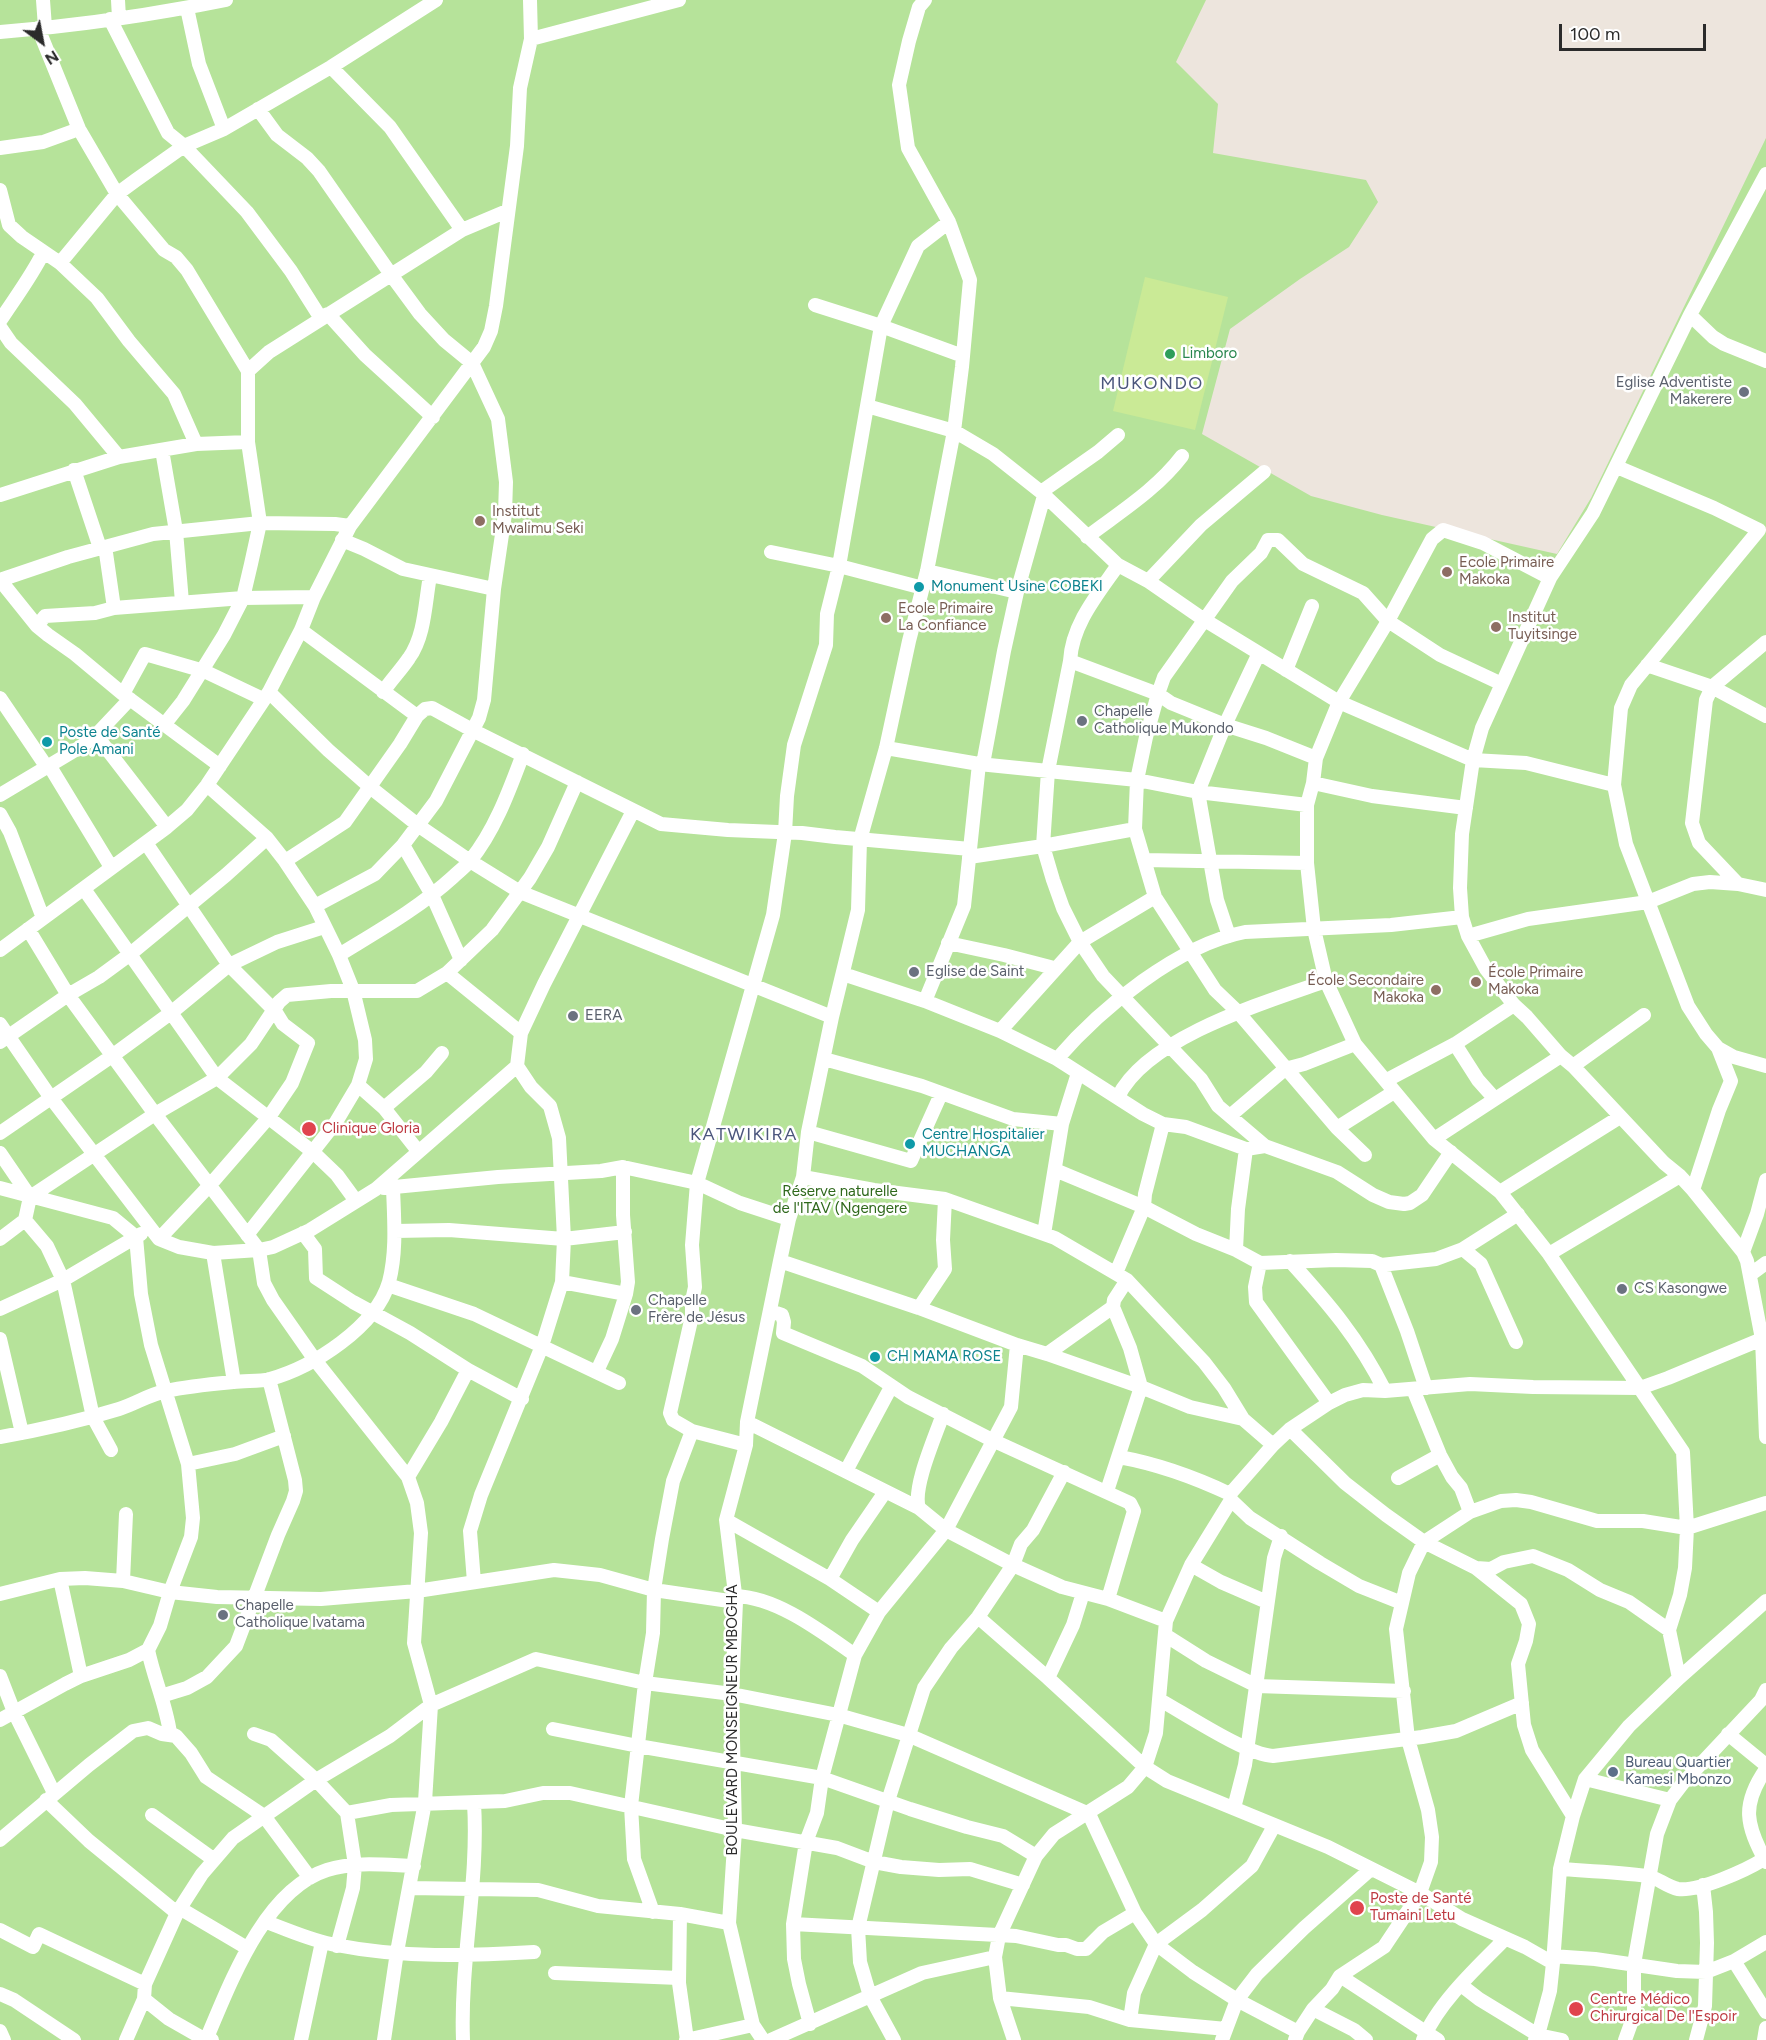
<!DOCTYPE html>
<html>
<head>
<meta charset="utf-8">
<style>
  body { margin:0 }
  #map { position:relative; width:1766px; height:2040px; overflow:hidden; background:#ede5dd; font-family:Figtree,sans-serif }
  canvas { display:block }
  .north { position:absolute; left:12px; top:12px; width:60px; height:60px; -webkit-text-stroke:4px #fff; paint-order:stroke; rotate:148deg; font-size:16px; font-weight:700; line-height:24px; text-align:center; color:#2b2b2b }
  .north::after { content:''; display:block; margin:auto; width:21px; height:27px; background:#2b2b2b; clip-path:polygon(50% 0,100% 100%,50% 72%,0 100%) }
  .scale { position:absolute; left:1559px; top:24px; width:147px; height:27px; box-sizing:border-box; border:3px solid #2b2b2b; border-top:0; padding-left:8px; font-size:18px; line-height:21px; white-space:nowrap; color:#2b2b2b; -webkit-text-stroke:4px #fff; paint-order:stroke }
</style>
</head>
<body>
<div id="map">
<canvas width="1766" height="2040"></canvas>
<div class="north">N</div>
<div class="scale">100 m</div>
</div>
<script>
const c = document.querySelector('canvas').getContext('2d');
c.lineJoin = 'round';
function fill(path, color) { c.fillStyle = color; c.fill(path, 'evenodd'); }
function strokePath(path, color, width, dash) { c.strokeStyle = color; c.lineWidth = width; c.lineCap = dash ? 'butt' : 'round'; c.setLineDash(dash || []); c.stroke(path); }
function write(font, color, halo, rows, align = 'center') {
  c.font = font + ' Figtree,sans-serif'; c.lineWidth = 5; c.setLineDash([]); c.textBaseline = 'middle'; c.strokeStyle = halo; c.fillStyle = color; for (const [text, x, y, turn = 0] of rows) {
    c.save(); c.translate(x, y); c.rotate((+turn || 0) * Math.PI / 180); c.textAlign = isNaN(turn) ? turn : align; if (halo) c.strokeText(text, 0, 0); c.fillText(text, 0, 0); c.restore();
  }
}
const green = new Path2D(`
  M0 0H1206L1176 62 1218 104 1213 153 1366 180 1378 202 1349 247 1300 279 1230 329 1202 434 1311 496 1382 515 1557 554 1591 498 1766 138V2040H0Z`);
const pitch = new Path2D(`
  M1145 277 1228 297 1195 430 1113 411Z`);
const minor = new Path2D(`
  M43 0 45 27
  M118 0 119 18
  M187 8 199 64 224 129
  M110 19 168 133 184 146 247 212 291 271 320 317 328 314 365 355 433 417
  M38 28 79 129 117 194 164 250 176 257 187 270 248 371
  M0 32C76 26 152 15 226 0
  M531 39 679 0
  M331 67 390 127 462 230
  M258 109 277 135 307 158 319 171 392 276 420 314 444 340 472 363 498 419 506 482 505 514 494 589 484 700 479 718 436 801 403 845 375 874 315 906
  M0 148 43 142 79 129
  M1766 174 1690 315 1593 513 1550 578 1482 728 1473 760 1462 834 1460 888 1462 917 1468 936 1486 969 1514 1005 1527 1017 1561 1056 1573 1066 1664 1163 1680 1176 1693 1190 1743 1252 1747 1261 1762 1339 1766 1437
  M0 190 9 225 22 237 60 263 97 298 129 341 174 394 196 444
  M60 263 117 194 136 180 184 146 224 129 331 67 436 0
  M815 305 881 326 963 356
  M1690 315 1713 337 1724 344 1766 361
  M0 321C15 298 31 277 43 253
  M0 327 11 343 75 404 119 457
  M867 406 954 431 993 454 1041 492 1118 565 1148 581 1203 619 1339 702 1473 760 1526 763 1614 785 1626 844 1688 1006 1706 1034 1718 1048 1734 1057 1766 1066
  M162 450 176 531 182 602
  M74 470 99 545 106 553 114 608
  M1041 492 1098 452 1118 435
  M0 495 119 457 196 444 248 442
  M1087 537C1120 512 1157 489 1182 456
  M342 540 364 549 403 569 494 589
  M1118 565C1098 594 1072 624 1070 661L1048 771 1043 846 1053 880 1063 908 1080 942 1103 976 1201 1079 1218 1106 1265 1146
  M927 571 1017 592
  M1550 578 1483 543 1443 530 1432 539 1388 621 1339 702 1316 758 1313 783 1307 805V863L1314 929 1326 981 1355 1044 1434 1139 1500 1192 1549 1254 1683 1452 1687 1528 1685 1568 1680 1595 1669 1630 1679 1678
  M0 580 68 557 153 534 260 523 335 524 350 526
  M0 580 37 626 48 635 75 654 123 694 220 766
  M1148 581 1201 525 1264 472
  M923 588 839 566 881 326 918 246 949 222
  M37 626 45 616 95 613 114 608 243 598 314 597
  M301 630 417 716
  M1070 661 1158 694 1171 703 1225 725 1266 738 1316 758
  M1647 665 1712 687 1766 716
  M1286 670 1312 606
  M269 692 328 750 370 787 419 826 470 861 520 892 832 1017
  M383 692C391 680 401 670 409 658 425 636 425 603 430 576
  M123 694 145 654 204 671 263 699
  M0 698 46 766
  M164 725 183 701 224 635 243 598 251 564 260 523 248 442V371L269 352 462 230 507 211
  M96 735 167 827
  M886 748 979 764 1137 780 1198 792 1307 805
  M983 764 1004 651 1017 592 1044 496
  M49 765 111 867
  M1313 783 1372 796 1466 808
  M207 785 267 838 285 861 315 906 339 955 353 990 365 1040 366 1059 358 1085 336 1122 247 1235
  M1614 785 1621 708 1631 685 1759 530 1714 508 1617 467
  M0 795 82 746 96 735 130 699
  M0 814 10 832 43 918
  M146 843 229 965 275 1011 283 1024 308 1043 292 1083 269 1117 210 1185 159 1239
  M403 845 432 895 461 960
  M969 857 1043 846 1135 829
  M1144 860 1307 863
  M285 861 345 822 400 744 417 716 425 709 432 708 472 730 661 824 728 830 802 833 835 837 970 849
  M1738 884 1699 843 1692 823 1706 700 1712 687 1766 642
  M84 889 217 1078 313 1152 337 1175 356 1201
  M28 929 68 995 155 1114 259 1250 264 1283 273 1300 315 1360 408 1477 417 1503 421 1533 414 1643 431 1705 425 1802 397 1952 384 2040
  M1229 936 1217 900 1198 792 1225 725 1259 653
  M1468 936 1528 919 1648 902 1693 884 1710 882 1738 884 1766 890
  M948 943 1004 955 1054 968
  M0 950 167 827 187 810 207 785 269 692 301 630 314 597 350 526 484 347 491 331 496 306 517 146 520 88 531 39 530 0
  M339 955C378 931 419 908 453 877 458 872 465 867 470 861 495 830 509 791 523 754
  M447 973 521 1033
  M843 974 925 1001 1000 1031 1057 1059 1143 1114 1163 1124 1186 1127 1246 1149 1265 1146 1337 1172 1373 1195 1389 1202 1404 1204 1410 1203 1422 1195 1451 1152
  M925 1001 964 906 979 764
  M0 1024 51 1098 159 1239 179 1247 213 1253 259 1250 273 1247 310 1230 376 1189 517 1066 521 1033 544 984 633 811
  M1000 1031 1080 942 1155 897
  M0 1042 68 995 99 977 129 955 226 875 267 838
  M1455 1044 1478 1080 1495 1099
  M824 1059 922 1086 1013 1119 1062 1124
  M1057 1059C1101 1008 1178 945 1245 932L1391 925 1462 917
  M1573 1066 1644 1015
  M1387 1080 1455 1044 1514 1005
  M358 1085 384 1108 418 1151
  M1118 1097C1147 1037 1266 1002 1326 981
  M384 1108 426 1072 442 1053
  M1231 1115 1285 1069 1304 1064 1355 1044
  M1337 1128 1394 1092
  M808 1132 911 1161 941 1094
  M0 1133 112 1056 172 1012 229 965 277 942 324 927
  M1434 1139 1561 1056
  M0 1153 30 1197
  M1365 1155 1337 1128 1237 1011 1215 990 1155 897 1135 829 1137 780 1146 737 1158 694 1164 677 1232 581 1261 553 1268 540H1278L1303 564 1363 593 1388 621 1440 655 1502 684
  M1055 1170 1144 1207 1196 1234 1236 1250 1260 1263 1336 1260 1372 1261 1381 1265 1436 1259 1463 1249 1518 1214
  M803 1177 874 1190 945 1199 1055 1238 1127 1280 1204 1362 1224 1388 1243 1419
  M0 1188 113 1218 136 1237 141 1294 151 1345 188 1464 193 1518 191 1537 170 1592 160 1626 148 1650 129 1660 81 1676 65 1684 0 1720
  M384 1188 498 1177 601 1171 623 1167 697 1183 740 1203 789 1219
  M1693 1190 1719 1110 1731 1081 1718 1048
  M1500 1192 1620 1117
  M25 1220 47 1246 63 1280 93 1417 111 1450
  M395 1231 449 1230 564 1239 625 1232
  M303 1233 315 1249 316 1278 353 1302 410 1333 468 1370 522 1399
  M1044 1234 1062 1124 1078 1073
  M0 1239 25 1220 30 1197 155 1114 217 1078 251 1044 279 1002 287 995 331 991H417L447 973 492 930 530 878 548 847 577 782
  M1463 1249 1481 1264 1516 1342
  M1236 1250 1238 1209 1246 1149
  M1743 1252 1757 1214 1766 1180
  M213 1253 234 1382
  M1549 1254 1680 1176
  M780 1261 919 1308 1017 1345 1047 1354 1141 1387 1190 1407 1243 1419 1273 1445
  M1290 1261C1329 1304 1359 1339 1385 1391
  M1260 1263 1255 1287 1256 1302 1329 1403
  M1381 1265 1407 1331 1426 1388
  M1116 1273 1144 1207 1145 1194 1163 1124
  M1751 1274 1766 1263
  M562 1282 626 1294
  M388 1285 474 1314 619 1383
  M919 1308 945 1269 943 1240 945 1199
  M0 1309 63 1280 141 1234
  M770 1311 782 1315 784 1322 783 1333 862 1366 908 1397 992 1440 1130 1503 1134 1511 1108 1599
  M0 1339 22 1433
  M1047 1354 1113 1307 1114 1300 1127 1280
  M597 1371 612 1339 626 1294 628 1282 623 1215V1167
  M747 1422 919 1508 946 1530 1013 1565 1062 1587 1108 1599 1166 1621
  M1290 1429 1345 1483 1386 1515 1424 1542 1476 1568 1521 1604 1529 1624 1526 1641 1518 1664 1524 1725 1532 1750 1573 1816
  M0 1437C40 1430 80 1421 119 1409 135 1404 150 1394 166 1391 188 1386 211 1384 233 1382 245 1380 258 1382 270 1379 313 1367 376 1327 389 1282 397 1251 394 1219 393 1187
  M746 1445 692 1431 673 1420 670 1413 692 1316V1301L695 1287 692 1245 697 1183 773 915 785 833 787 796 794 745 826 645 827 614 839 566 771 552
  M1119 1457C1158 1464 1194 1477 1230 1494
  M188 1464 235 1454 284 1436
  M846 1471 891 1387
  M408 1477 441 1422 468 1370
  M1398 1478 1440 1455
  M1107 1491 1141 1387 1130 1348 1113 1307
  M1231 1500 1250 1518 1320 1563 1359 1586 1402 1603
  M919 1508C912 1488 936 1435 943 1414
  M1470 1512 1501 1501 1516 1500 1531 1502 1597 1521H1643L1687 1528 1766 1503
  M726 1520 830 1579 879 1612
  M1191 1565 1221 1582 1267 1602
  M1476 1568 1491 1569 1504 1562 1533 1556 1568 1570 1600 1590 1629 1602 1669 1630
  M60 1579 81 1676
  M830 1579 852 1540 885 1492
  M123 1581 126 1514
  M474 1582 470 1531 481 1495 542 1346 562 1282 564 1239 559 1138 550 1106 531 1087 517 1066
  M0 1594 60 1579 85 1578 123 1581 170 1592 217 1597 321 1599 417 1591 554 1570 600 1575 654 1590 736 1602
  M735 1596C777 1597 822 1632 855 1655
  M978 1617 1048 1678 1145 1767 1167 1781 1328 1847 1420 1893 1462 1919 1525 1947 1553 1963
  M1165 1635 1206 1661 1257 1686 1404 1691
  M148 1650C154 1679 166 1704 170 1733L176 1736
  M0 1676 14 1712 54 1793
  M1048 1678 1073 1625 1083 1593
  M161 1696 187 1688 207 1677 236 1646 278 1535 293 1501 296 1491 295 1480 269 1379
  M1160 1700C1187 1715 1247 1755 1273 1756L1422 1737 1456 1731 1522 1703
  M553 1729 638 1746 822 1778 910 1809 967 1827 1003 1836 1036 1856
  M254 1734 271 1740 316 1780 347 1813 355 1865 353 1888 337 1946
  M1728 1734 1766 1765
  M1766 1769C1741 1805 1746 1825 1766 1862
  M1585 1779 1670 1800
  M46 1800 89 1841 177 1913
  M1234 1808 1245 1765 1274 1558 1281 1536
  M347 1813 391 1805 505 1801 543 1793H570L735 1830 837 1848 874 1862 901 1867 939 1870 970 1869 1023 1885
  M152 1815 213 1859
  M0 1840 89 1765 133 1731 148 1728 162 1734 176 1736 191 1753 206 1777 264 1816 310 1878
  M1560 1869C1589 1871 1619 1872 1648 1876 1658 1878 1667 1887 1678 1889 1698 1892 1747 1870 1764 1859
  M409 1888 538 1890 598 1906 680 1914
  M181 1909 247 1948
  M653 1912 634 1859 631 1806 645 1683 653 1633 654 1590 662 1539 673 1481 692 1431
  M266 1922C289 1930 312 1941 336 1945 401 1958 468 1956 534 1952
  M793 1924 1016 1936 1058 1945H1066L1077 1949H1086L1103 1932 1135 1913
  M0 1930 33 1947 39 1934 145 1984
  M1552 1956 1595 1959 1677 1971 1706 1972 1734 1961 1766 1942
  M1734 1961 1766 2012
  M555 1973 679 1978
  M1340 1976 1438 2040
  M1461 1985 1479 1999 1538 2035 1562 2040
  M0 1994 14 2000 74 2040
  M1000 1998 1089 2007 1130 2020 1226 2029
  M144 1999 169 2019 206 2040H212
  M1313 2009 1332 1989 1340 1976 1384 1947 1420 1893 1431 1862 1432 1837 1428 1810 1408 1739 1396 1629 1409 1573 1424 1542 1470 1512 1461 1488 1452 1477 1440 1455 1413 1389
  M1130 2020 1134 1993 1156 1944 1202 1910 1252 1866 1274 1826
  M810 2024 799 1984 794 1959 793 1924 806 1842 817 1813 822 1778 855 1655 879 1612 946 1530 1011 1407 1017 1345
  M0 2031 4 2040
  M126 2040 144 1999 145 1984 177 1913 202 1874 233 1838 316 1780 390 1736 431 1705 536 1659 645 1683 732 1694 838 1715 908 1735 1089 1814 1135 1913 1156 1944 1193 1972 1237 2000 1298 2032
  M206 2040C230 1984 264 1890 327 1870 355 1861 386 1865 414 1866
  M301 2040 322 1942
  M463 2040C460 1960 479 1882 474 1803
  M686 2040 753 2025
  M687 2040 679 1983 680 1914 729 1923
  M763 2040 753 2025 729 1923 735 1830 732 1694 736 1602 726 1520 746 1445 747 1422 780 1261 789 1219 803 1177 808 1132 832 1017 858 910 860 840 886 748 909 641 927 571 954 431 962 367 970 280 949 222 908 148 899 85 909 41 919 7 925 0
  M771 2040 922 1973 995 1957
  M894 2040 870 1996 860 1962 858 1928 888 1801 924 1688 951 1648 978 1617 1013 1565 1021 1544 1033 1530 1064 1472
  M1014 2040 1000 1998 995 1957 999 1936 1036 1856 1054 1834 1128 1787 1145 1767 1156 1733 1166 1621 1191 1565 1231 1500 1230 1494 1273 1445 1290 1429 1329 1403 1345 1395 1363 1390 1385 1391 1470 1384 1533 1387 1640 1388 1668 1378 1762 1339H1766
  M1222 2040 1237 2000 1257 1974 1304 1928 1371 1869
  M1295 2040 1298 2032 1313 2009 1354 2030 1366 2040
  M1423 2040C1437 2004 1478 1966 1505 1939
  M1535 2040 1538 2035 1550 1991 1553 1963 1560 1869 1573 1816 1585 1779 1629 1726 1679 1678 1766 1601
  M1625 2040 1634 2015V1964L1657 1834 1670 1800 1683 1783 1761 1700 1766 1690
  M1696 2040 1705 2006 1707 1943 1706 1912 1703 1885
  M1764 2040 1766 2028`);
const markers = [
  [1170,354,6,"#2e9e5b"],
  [1744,392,6,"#6b7280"],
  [480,521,6,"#8d6e63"],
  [1447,572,6,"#8d6e63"],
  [919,587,6,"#0f9aa8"],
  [886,618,6,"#8d6e63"],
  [1496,627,6,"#8d6e63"],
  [1082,721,6,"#6b7280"],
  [47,742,6,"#0f9aa8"],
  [914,972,6,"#6b7280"],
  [1476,982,6,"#8d6e63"],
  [1436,990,6,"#8d6e63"],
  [573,1016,6,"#6b7280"],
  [309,1129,8,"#e0444e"],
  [910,1144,6,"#0f9aa8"],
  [1622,1289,6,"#6b7280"],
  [636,1310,6,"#6b7280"],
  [875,1357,6,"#0f9aa8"],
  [223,1615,6,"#6b7280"],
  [1613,1772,6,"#5c6f8a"],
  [1357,1908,8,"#e0444e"],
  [1576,2009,8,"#e0444e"]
];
const leisureNames = [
  ["Limboro",1182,354]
];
const worshipNames = [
  ["Eglise Adventiste",1732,383,"right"],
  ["Makerere",1732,400,"right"],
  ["Chapelle",1094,712],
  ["Catholique Mukondo",1094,729],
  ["Eglise de Saint",926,972],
  ["EERA",585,1016],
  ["CS Kasongwe",1634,1289],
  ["Chapelle",648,1301],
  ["Frère de Jésus",648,1318],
  ["Chapelle",235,1606],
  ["Catholique Ivatama",235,1623]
];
const educationNames = [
  ["Institut",492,512],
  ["Mwalimu Seki",492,529],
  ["Ecole Primaire",1459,563],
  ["Makoka",1459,580],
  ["Ecole Primaire",898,609],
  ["La Confiance",898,626],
  ["Institut",1508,618],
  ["Tuyitsinge",1508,635],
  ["École Primaire",1488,973],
  ["Makoka",1488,990],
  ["École Secondaire",1424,981,"right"],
  ["Makoka",1424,998,"right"]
];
const cultureNames = [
  ["Monument Usine COBEKI",931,587],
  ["Poste de Santé",59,733],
  ["Pole Amani",59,750],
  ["Centre Hospitalier",922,1135],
  ["MUCHANGA",922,1152],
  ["CH MAMA ROSE",887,1357]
];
const healthNames = [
  ["Clinique Gloria",322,1129],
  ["Poste de Santé",1370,1899],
  ["Tumaini Letu",1370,1916],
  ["Centre Médico",1590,2000],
  ["Chirurgical De l'Espoir",1590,2017]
];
const parkNames = [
  ["Réserve naturelle",840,1192],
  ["de l'ITAV (Ngengere",840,1209]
];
const streetNames = [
  ["BOULEVARD MONSEIGNEUR MBOGHA",733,1720,-90]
];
const serviceNames = [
  ["Bureau Quartier",1625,1763],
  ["Kamesi Mbonzo",1625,1780]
];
const quarterNames = [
  ["MUKONDO",1152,384],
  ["KATWIKIRA",744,1135]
];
fill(green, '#b6e39a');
fill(pitch, '#caea96');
strokePath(minor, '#fff', 14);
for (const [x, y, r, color] of markers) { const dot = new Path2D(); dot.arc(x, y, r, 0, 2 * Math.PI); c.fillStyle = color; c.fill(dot); strokePath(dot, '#fff', 2); }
write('15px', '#27864d', '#fff', leisureNames, 'left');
write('15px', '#5b616d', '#fff', worshipNames, 'left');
write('15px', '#785e54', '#fff', educationNames, 'left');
write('15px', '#0d838f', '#fff', cultureNames, 'left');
write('15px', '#be3a42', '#fff', healthNames, 'left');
write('15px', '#2e681b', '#fff', parkNames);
write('15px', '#2b2b2b', '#fff', streetNames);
write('15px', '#4e5e75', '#fff', serviceNames, 'left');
c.letterSpacing = '1.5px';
write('18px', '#4b567c', '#fff', quarterNames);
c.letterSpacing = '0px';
</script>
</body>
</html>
